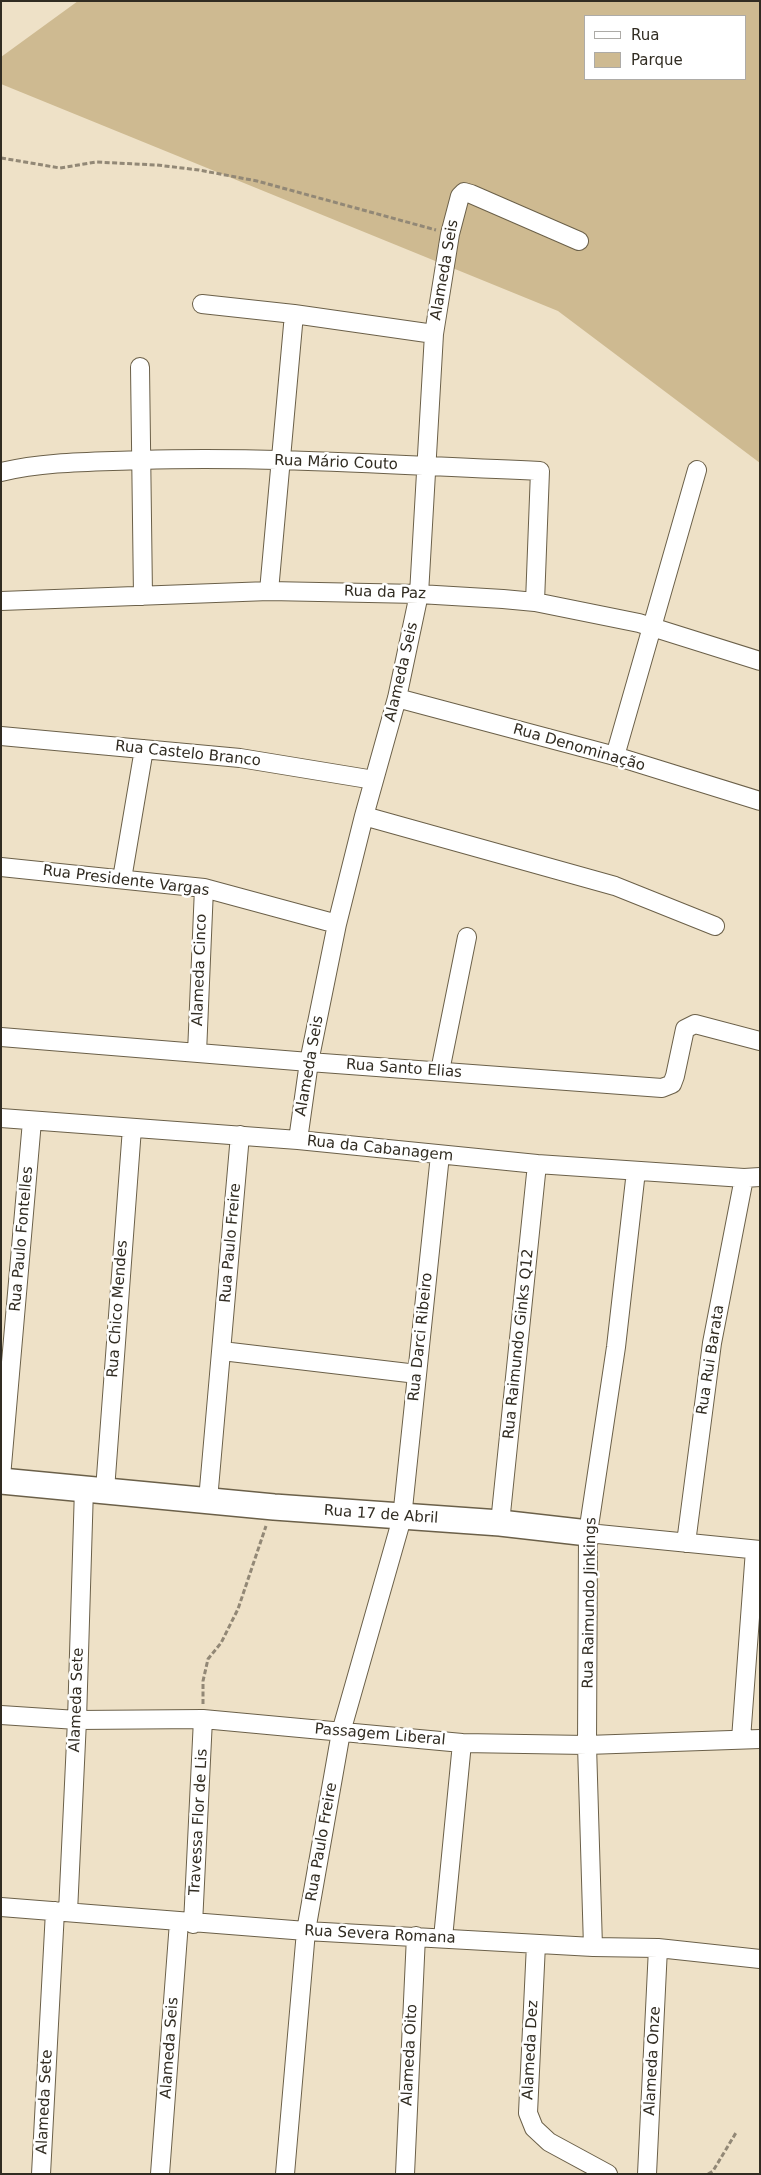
<!DOCTYPE html>
<html>
<head>
<meta charset="utf-8">
<style>
  body { margin:0 }
  #map { position:relative; width:761px; height:2175px; overflow:hidden; background:#eee1c7; font-family:"DejaVu Sans",sans-serif }
  canvas { display:block }
  .frame { position:absolute; inset:0; border:2px solid #312c22; pointer-events:none }
  .legend { position:absolute; left:584px; top:15px; width:162px; height:65px; box-sizing:border-box; background:#fff; border:1px solid #adaba7; margin:0; padding:6px 9px; list-style:none; font-size:15px; color:#312c22 }
  .legend li { display:flex; align-items:center; gap:10px; height:25px }
  .legend b { width:25px; border:1px solid #adaba7 }
</style>
</head>
<body>
<div id="map">
<canvas width="761" height="2175"></canvas>
<div class="frame"></div>
<ul class="legend">
<li><b style="height:6px;background:#fff"></b>Rua</li>
<li><b style="height:14px;background:#ceba91"></b>Parque</li>
</ul>
</div>
<script>
const c = document.querySelector('canvas').getContext('2d');
c.lineJoin = 'round';
function fill(path, color) { c.fillStyle = color; c.fill(path, 'evenodd'); }
function strokePath(path, color, width, dash) { c.strokeStyle = color; c.lineWidth = width; c.lineCap = dash ? 'butt' : 'round'; c.setLineDash(dash || []); c.stroke(path); }
function write(font, color, halo, rows, align = 'center') {
  c.font = font + ' "DejaVu Sans",sans-serif'; c.lineWidth = 5; c.setLineDash([]); c.textBaseline = 'middle'; c.strokeStyle = halo; c.fillStyle = color; for (const [text, x, y, turn = 0] of rows) {
    c.save(); c.translate(x, y); c.rotate((+turn || 0) * Math.PI / 180); c.textAlign = isNaN(turn) ? turn : align; if (halo) c.strokeText(text, 0, 0); c.fillText(text, 0, 0); c.restore();
  }
}
const green = new Path2D(`
  M78 1H760V463L558 311 1 84V57ZM585 16H745V79H585Z`);
const path = new Path2D(`
  M1 158 60 168 96 162 157 165 199 170 257 181 436 230
  M203 1704V1681L208 1659 221 1643 238 1609 266 1526
  M708 2174 713 2171 737 2131`);
const street = new Path2D(`
  M202 304 294 314 434 334
  M140 367 143 596
  M1 472C47 461 95 462 141 460 274 456 407 466 540 471L535 602
  M269 591 294 314
  M1 601 269 591 419 594 503 599 535 602 639 623 760 661
  M397 698 615 756 760 801
  M1 736 240 758 374 780
  M615 756 697 470
  M364 816 615 886 715 926
  M1 867 204 888 337 924
  M122 879 144 749
  M1 1037 309 1062 662 1088 672 1084 675 1076 685 1029 695 1024 760 1041
  M197 1053 204 888
  M440 1071 467 937
  M1 1118 298 1140 537 1164 744 1178 760 1177
  M298 1140 309 1062 337 924 364 816 397 698 419 594 434 334 450 234 460 196 464 192 471 194 579 241
  M222 1351 417 1374
  M1 1477 32 1121
  M105 1490 132 1128
  M208 1500 240 1135
  M500 1523 537 1164
  M588 1533 760 1550
  M686 1543 712 1343 744 1178
  M1 1715 77 1720 203 1719 462 1743 587 1745 760 1739
  M741 1739 755 1550
  M1 1907 306 1931 593 1947 658 1948 760 1959
  M68 1912 77 1720 84 1488
  M193 1924 203 1719
  M443 1938 462 1743
  M536 1944 528 2113 534 2128 549 2142 608 2174
  M593 1947 587 1745 588 1533 616 1347 636 1171
  M41 2174 55 1911
  M160 2174 179 1922
  M285 2174 306 1931 341 1732 402 1518 440 1155
  M405 2174 416 1936
  M647 2174 658 1948`);
const secondary = new Path2D(`
  M1 1481 274 1507 500 1523 588 1533`);
const streetNames = [
  ["Alameda Seis",445,270,-80],
  ["Rua Mário Couto",336,463,2],
  ["Rua da Paz",385,593,2],
  ["Alameda Seis",402,672,-77],
  ["Rua Denominação",579,748,16],
  ["Rua Castelo Branco",188,754,6],
  ["Rua Presidente Vargas",126,881,7],
  ["Alameda Cinco",200,970,-88],
  ["Alameda Seis",310,1066,-80],
  ["Rua Santo Elias",404,1069,4],
  ["Rua da Cabanagem",380,1149,6],
  ["Rua Paulo Fontelles",22,1239,-85],
  ["Rua Paulo Freire",231,1243,-85],
  ["Rua Chico Mendes",118,1309,-86],
  ["Rua Darci Ribeiro",421,1337,-84],
  ["Rua Raimundo Ginks Q12",519,1344,-84],
  ["Rua Rui Barata",711,1360,-81],
  ["Rua 17 de Abril",381,1515,4],
  ["Rua Raimundo Jinkings",590,1603,-89],
  ["Alameda Sete",77,1700,-88],
  ["Passagem Liberal",380,1735,5],
  ["Travessa Flor de Lis",199,1822,-87],
  ["Rua Paulo Freire",322,1842,-80],
  ["Rua Severa Romana",380,1935,3],
  ["Alameda Seis",170,2048,-86],
  ["Alameda Dez",531,2050,-87],
  ["Alameda Oito",410,2055,-87],
  ["Alameda Onze",653,2061,-87],
  ["Alameda Sete",45,2102,-87]
];
fill(green, '#ceba91');
strokePath(street, '#6b6049', 20);
strokePath(secondary, '#6b6049', 28);
strokePath(path, '#928876', 3, [5, 2.5]);
strokePath(street, '#fff', 18);
strokePath(secondary, '#fff', 25);
write('15px', '#312c22', '#fff', streetNames);
</script>
</body>
</html>
